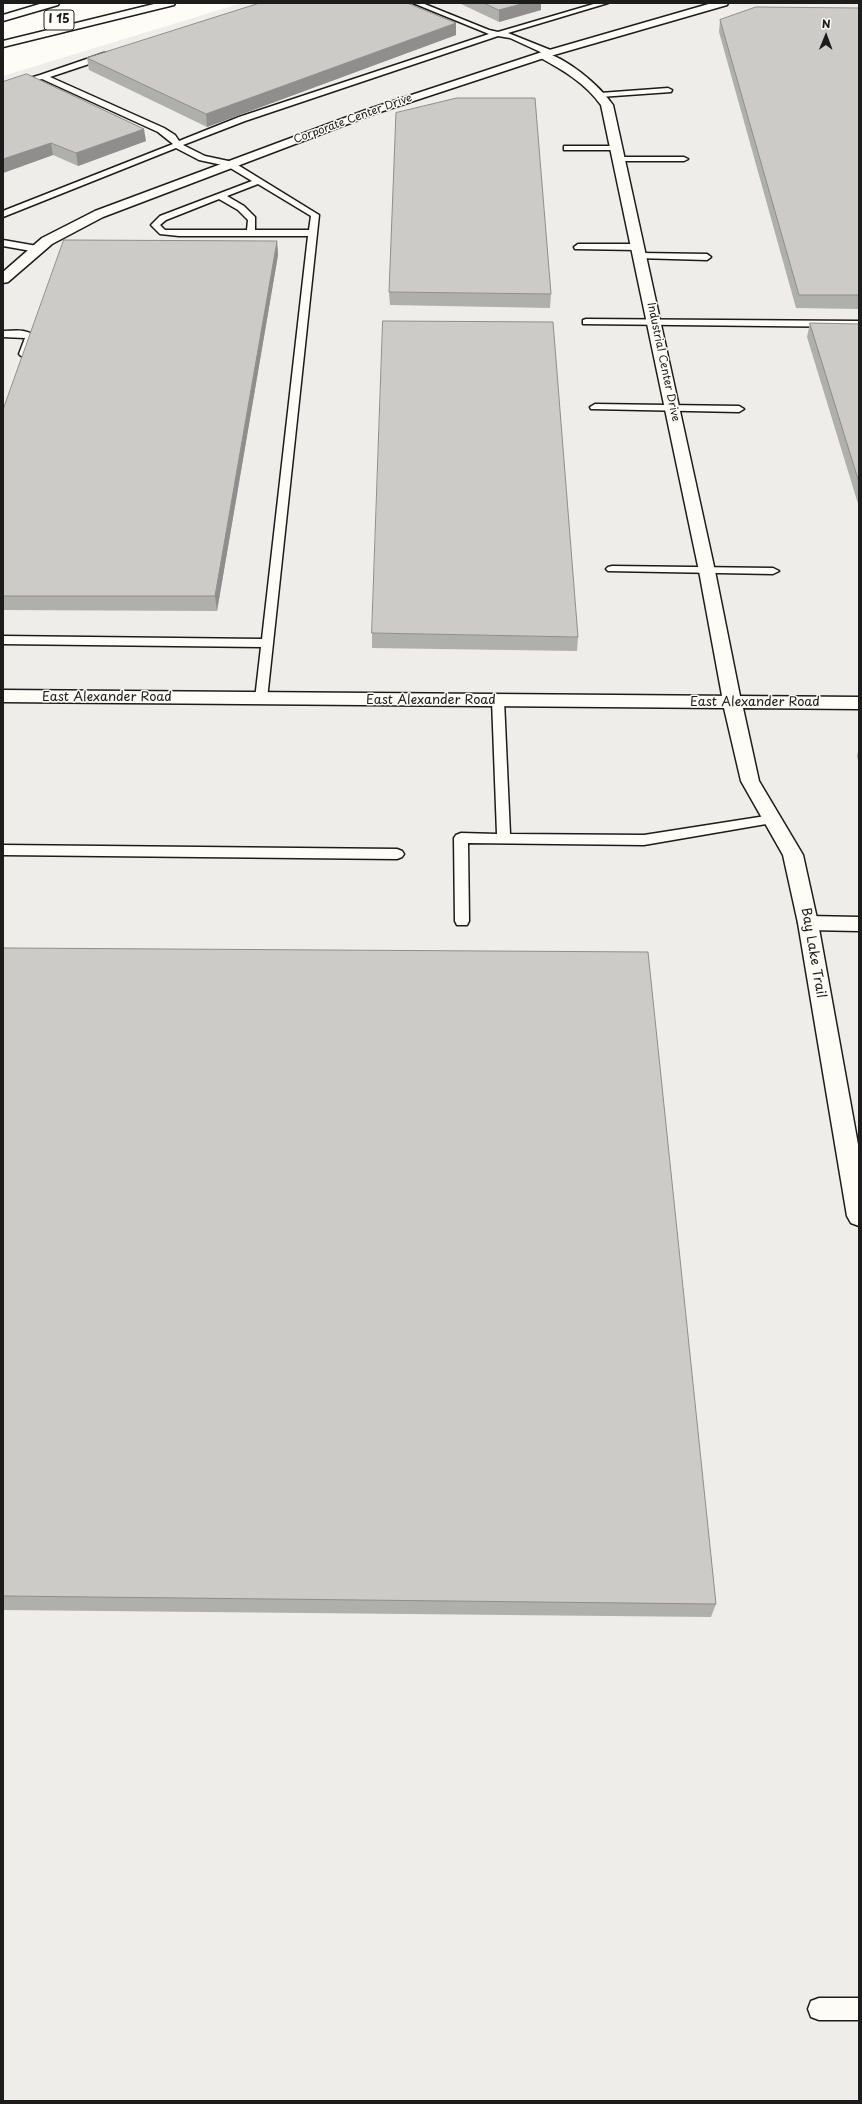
<!DOCTYPE html>
<html>
<head>
<meta charset="utf-8">
<style>
  body { margin:0 }
  #map { position:relative; width:862px; height:2104px; overflow:hidden; background:#fdfcf7; font-family:"Playpen Sans",sans-serif }
  canvas { display:block }
  .frame { position:absolute; inset:0; border:4px solid #1c1c1c; pointer-events:none }
  .north { position:absolute; left:806px; top:16px; width:40px; height:40px; -webkit-text-stroke:3px #fdfcf7; paint-order:stroke; rotate:1deg; font-size:11px; font-weight:700; line-height:16px; text-align:center; color:#1c1c1c }
  .north::after { content:''; display:block; margin:auto; width:14px; height:18px; background:#1c1c1c; clip-path:polygon(50% 0,100% 100%,50% 72%,0 100%) }
</style>
</head>
<body>
<div id="map">
<canvas width="862" height="2104"></canvas>
<div class="frame"></div>
<div class="north">N</div>
</div>
<script>
const c = document.querySelector('canvas').getContext('2d');
c.lineJoin = 'round';
function fill(path, color) { c.fillStyle = color; c.fill(path, 'evenodd'); }
function strokePath(path, color, width, dash) { c.strokeStyle = color; c.lineWidth = width; c.lineCap = dash ? 'butt' : 'round'; c.setLineDash(dash || []); c.stroke(path); }
function write(font, color, halo, rows, align = 'center') {
  c.font = font + ' "Playpen Sans",sans-serif'; c.lineWidth = 3; c.setLineDash([]); c.textBaseline = 'middle'; c.strokeStyle = halo; c.fillStyle = color; for (const [text, x, y, turn = 0] of rows) {
    c.save(); c.translate(x, y); c.rotate((+turn || 0) * Math.PI / 180); c.textAlign = isNaN(turn) ? turn : align; if (halo) c.strokeText(text, 0, 0); c.fillText(text, 0, 0); c.restore();
  }
}
const built = new Path2D(`
  M242 3H859V2101H3V76Z`);
const lane = new Path2D(`
  M413 3H422L489 30 498 32 597 3H608L508 33 553 51V55H547L510 38 498 36 245 121 183 145 205 156 233 162 319 215 267 699 261 703 255 699 261 647 3 644V636L262 639 308 236H179L160 234 151 225 160 216 252 181 227 166 199 160 176 148 3 217V211L173 144 158 132 42 79 3 90V86L40 75 104 53H110V57L50 77 164 128 175 135 179 141 239 117 489 34ZM258 184 311 216 309 230H255V217L244 206 227 196ZM219 199 238 210 248 220 247 230H165L160 225 166 220Z
  M668 88 672 90 671 92 600 97 596 95 600 93Z
  M564 146H616L620 148 616 150H564Z
  M616 157H684L688 159 684 161H619L615 159Z
  M3 240 37 246 41 249 37 252 3 246Z
  M578 244H638L642 247 638 250 575 249 574 247Z
  M640 253 707 254 711 257 707 260 637 258 636 256Z
  M586 319 859 321V327L583 324V320Z
  M3 331C14 331 27 328 35 337L27 356H21L19 354 25 338 3 337Z
  M595 404 739 406 744 409 739 412 591 409 590 407Z
  M612 566 773 568 779 571 773 574 608 571 606 569 608 567Z
  M498 696 504 700 510 834 644 835 772 815 777 816 779 819 777 822 772 823 644 845 468 843 469 921 467 925H457L455 921 454 838 456 835 461 833 497 834 492 700Z
  M3 845 397 849 402 851 404 854 402 857 397 859 3 855Z
  M819 1998H859V2020H819L811 2017 808 2009 811 2001Z`);
const street = new Path2D(`
  M543 52C567 58 599 85 613 105L715 571 741 701 738 705 732 707 726 705 723 701 699 571 601 105C585 83 563 70 539 57L538 55 539 53Z
  M808 916 859 917V931L808 930 801 928 798 923 801 918Z`);
const secondary = new Path2D(`
  M712 3H728L727 5 547 57 374 114 103 217 52 244 8 282 3 283V272L42 238 95 211 366 110 539 53Z
  M3 690 859 697V709L743 708 759 781 803 855 818 923 859 1150V1226L851 1223 847 1216 798 923 783 855 741 781 724 708 3 702Z`);
const highway = new Path2D(`
  M43 3H59L58 5 3 21V15Z
  M158 3H175L174 5 3 47V41Z`);
const wall = new Path2D(`
  M459 3H541V10L499 22Z
  M859 8V309L796 308 719 32 720 20Z
  M456 35 207 127 89 70 87 58Z
  M3 82 146 141 78 166 53 155 3 173Z
  M277 241 278 255 217 611 3 610V410Z
  M389 292 551 294 550 308 390 305Z
  M810 323 859 324V507L807 337Z
  M372 633 578 637 577 651 372 648Z
  M859 747V765L857 756Z
  M3 948 716 1604 711 1617 3 1610Z`);
const shadedWall = new Path2D(`
  M525 3H541V10L499 22V10Z
  M456 23V35L207 127 206 114Z
  M144 129 146 141 78 166 76 153Z
  M51 143 53 155 3 173V159Z
  M277 241 278 255 217 611 215 596Z`);
const building = new Path2D(`
  M260 3H407L456 23 206 114 87 58Z
  M484 3H525L499 10Z
  M756 7 859 8V295H799L720 20Z
  M27 74 144 129 76 153 51 143 3 159V82Z
  M457 98H535L551 294 389 292 396 113Z
  M64 240 277 241 215 596H3V410Z
  M383 321 553 322 578 637 372 633Z
  M810 323 859 324V482Z
  M3 948 648 952 716 1604 3 1596Z`);
const farStreetnames = [
  ["Corporate Center Drive",353,119,-20],
  ["Industrial Center Drive",663,362,78]
];
const shields = [
  [59,20,30]
];
const shieldNames = [
  ["I 15",59,20]
];
const streetNames = [
  ["East Alexander Road",107,697],
  ["East Alexander Road",431,700],
  ["East Alexander Road",755,702],
  ["Bay Lake Trail",813,953,80]
];
fill(built, '#eeede9');
strokePath(lane, '#1c1c1c', 3);
strokePath(street, '#1c1c1c', 3);
strokePath(secondary, '#1c1c1c', 3);
strokePath(highway, '#1c1c1c', 3);
fill(lane, '#fdfcf7');
fill(street, '#fdfcf7');
fill(secondary, '#fdfcf7');
fill(highway, '#fdfcf7');
fill(wall, '#afafac');
fill(shadedWall, '#8f8e8c');
fill(building, '#cccbc8');
strokePath(building, '#8f8e8c', 1);
write('11px', '#1c1c1c', '#fdfcf7', farStreetnames);
for (const [x, y, w] of shields) { const box = new Path2D(); box.roundRect(x - w / 2, y - 10, w, 20, 3); c.fillStyle = '#fdfcf7'; c.fill(box); strokePath(box, '#1c1c1c', 1); }
write('bold 12px', '#1c1c1c', null, shieldNames);
write('13px', '#1c1c1c', '#fdfcf7', streetNames);
</script>
</body>
</html>
